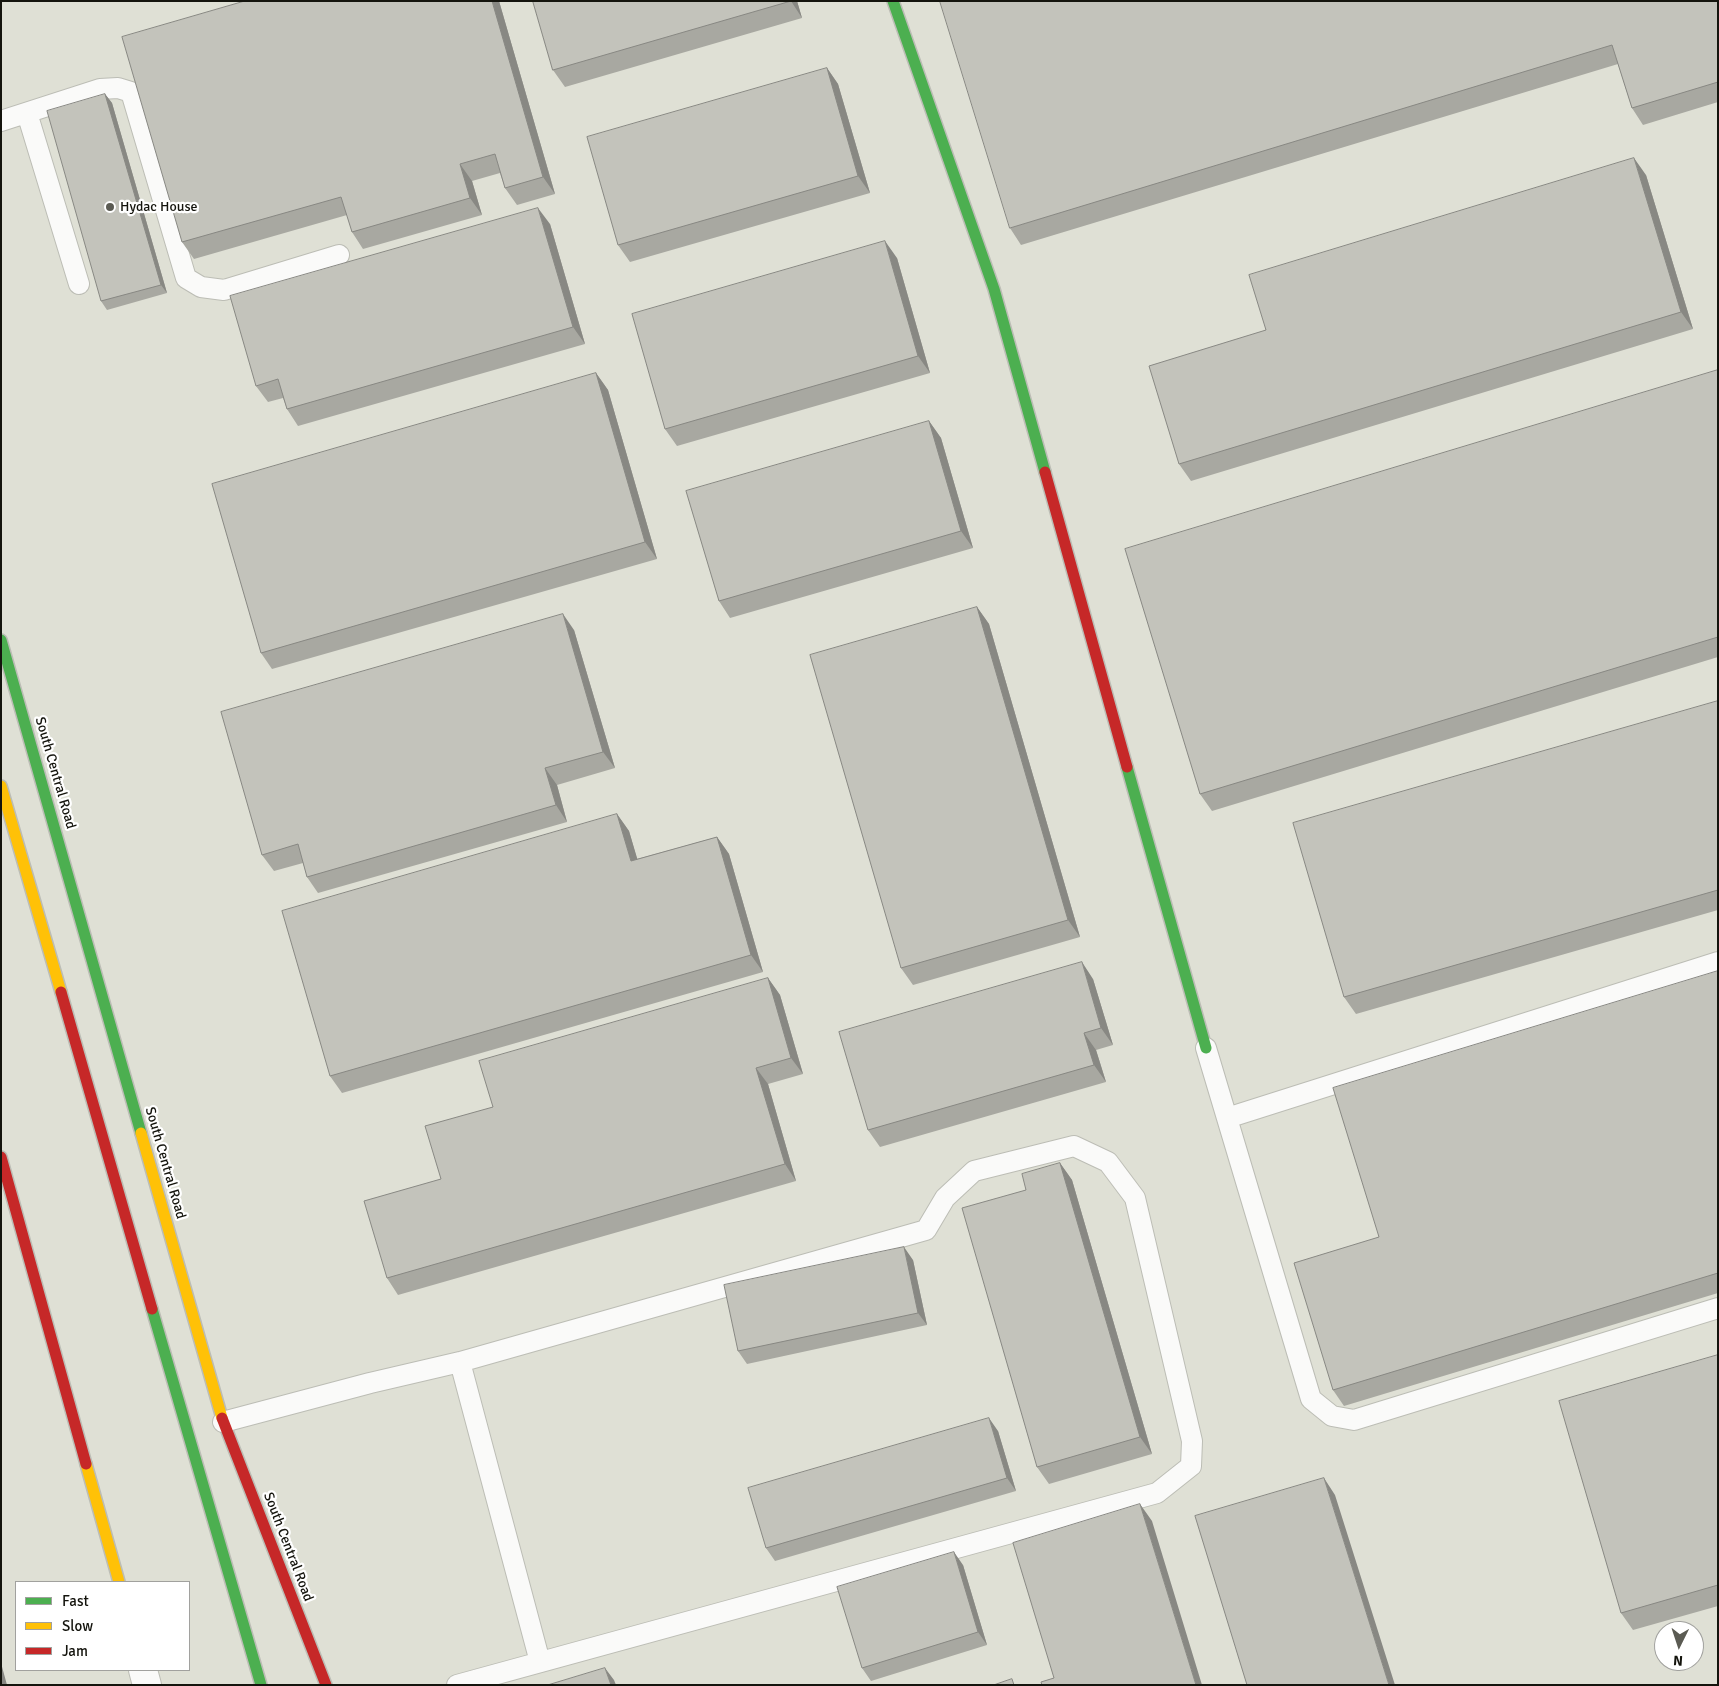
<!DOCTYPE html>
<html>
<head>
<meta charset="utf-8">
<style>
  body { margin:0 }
  #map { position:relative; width:1719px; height:1686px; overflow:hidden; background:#dfe0d5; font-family:Signika,sans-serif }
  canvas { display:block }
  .frame { position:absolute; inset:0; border:2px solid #14140d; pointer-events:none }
  .legend { position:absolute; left:15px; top:1581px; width:175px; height:90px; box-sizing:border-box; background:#fff; border:1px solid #a1a19e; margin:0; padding:6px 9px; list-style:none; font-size:15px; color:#14140d }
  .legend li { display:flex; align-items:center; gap:10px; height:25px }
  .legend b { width:25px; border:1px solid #a1a19e }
  .north { position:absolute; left:1654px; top:1621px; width:50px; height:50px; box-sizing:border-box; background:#fff; border:1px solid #a1a19e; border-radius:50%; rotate:184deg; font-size:14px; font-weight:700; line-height:20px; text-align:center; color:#14140d }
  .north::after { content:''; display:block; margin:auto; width:18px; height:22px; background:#5b5b53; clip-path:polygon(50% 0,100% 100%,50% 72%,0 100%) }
</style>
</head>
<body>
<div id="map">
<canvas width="1719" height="1686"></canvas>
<div class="frame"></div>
<ul class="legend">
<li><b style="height:6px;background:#4caf50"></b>Fast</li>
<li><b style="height:6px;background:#ffc107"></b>Slow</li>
<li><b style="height:6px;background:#c62828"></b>Jam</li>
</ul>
<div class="north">N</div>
</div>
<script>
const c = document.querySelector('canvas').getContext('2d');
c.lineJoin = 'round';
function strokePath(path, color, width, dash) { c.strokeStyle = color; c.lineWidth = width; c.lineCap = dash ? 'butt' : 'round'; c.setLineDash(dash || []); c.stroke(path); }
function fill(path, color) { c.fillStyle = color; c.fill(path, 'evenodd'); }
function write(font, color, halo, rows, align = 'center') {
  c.font = font + ' Signika,sans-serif'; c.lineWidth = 4.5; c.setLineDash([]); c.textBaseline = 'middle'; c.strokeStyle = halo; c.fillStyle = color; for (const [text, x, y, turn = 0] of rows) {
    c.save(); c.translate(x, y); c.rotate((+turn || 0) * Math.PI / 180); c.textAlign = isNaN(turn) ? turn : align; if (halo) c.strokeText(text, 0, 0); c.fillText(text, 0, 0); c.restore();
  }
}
const lane = new Path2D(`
  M27 113 79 284
  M1 121 100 89 118 88 131 92 186 278 201 287 224 290 339 255
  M1206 1048 1311 1399 1332 1416 1354 1420 1718 1308
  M1227 1118 1718 962
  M460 1362 540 1662
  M223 1422 370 1383 460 1362 926 1230 945 1198 974 1171 1074 1146 1108 1162 1135 1198 1192 1441 1191 1466 1157 1493 457 1685`);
const street = new Path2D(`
  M143 1670 147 1685`);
const fast = new Path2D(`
  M893 1 994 289 1045 472
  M1 640 141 1133
  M1127 767 1206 1048
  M152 1309 261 1685`);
const slow = new Path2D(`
  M1 786 61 992
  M141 1133 222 1418
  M86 1464 119 1582`);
const jam = new Path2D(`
  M1045 472 1127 767
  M61 992 152 1309
  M1 1157 86 1464
  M222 1418 326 1685`);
const wall = new Path2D(`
  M499 1 555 194 517 205 505 188 500 173 472 181 482 215 363 249 352 232 347 215 194 259 182 242Z
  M533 1H797L802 18 565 87 553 70Z
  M1718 1V102L1643 125 1632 108 1618 64 1021 245 1010 228Z
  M827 68 838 84 870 193 630 262 618 245Z
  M105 94 112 103 167 293 107 310 101 301Z
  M1646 175 1693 329 1191 481 1179 464 1266 330Z
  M550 224 585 344 298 426 287 409 283 398 268 402 256 386Z
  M897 258 930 373 677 446 665 429Z
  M1718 370V657L1212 811 1200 794Z
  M596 373 608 390 657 559 272 669 261 653Z
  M929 421 941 438 973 548 730 618 719 601Z
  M977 607 989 624 1080 937 913 985 901 968Z
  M574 630 615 768 557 785 567 822 318 893 307 877 303 863 274 871 262 855Z
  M1718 701V910L1356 1014 1344 997Z
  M617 814 629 831 637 859 717 837 729 854 763 972 342 1093 330 1076Z
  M1718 971V1293L1344 1406 1333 1390 1379 1237Z
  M768 978 780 995 803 1074 768 1084 796 1181 398 1295 387 1278 441 1179 493 1107Z
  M1093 979 1113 1045 1096 1050 1106 1082 880 1147 868 1130Z
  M1060 1163 1072 1180 1152 1454 1049 1484 1037 1467 1026 1190Z
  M913 1260 927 1325 747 1364 738 1351Z
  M1718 1355V1606L1633 1630 1621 1613Z
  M998 1431 1016 1491 775 1561 766 1548Z
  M963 1565 987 1645 871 1681 862 1668Z`);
const shadedWall = new Path2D(`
  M492 1H499L555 194 543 177Z
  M791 1H797L802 18Z
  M827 68 838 84 870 193 858 176Z
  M105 94 112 103 167 293 161 285Z
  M1634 158 1646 175 1693 329 1681 312Z
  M460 164 472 181 482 215 470 198Z
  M538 208 550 224 585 344 573 327Z
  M885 241 897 258 930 373 918 356Z
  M596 373 608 390 657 559 645 542Z
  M929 421 941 438 973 548 961 531Z
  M977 607 989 624 1080 937 1068 920Z
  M563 614 574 630 615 768 603 752Z
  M545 768 557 785 567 822 556 805Z
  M617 814 629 831 643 878 631 861Z
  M717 837 729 854 763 972 751 955Z
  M1082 962 1093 979 1113 1045 1101 1028Z
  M768 978 780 995 803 1074 791 1058Z
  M1084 1033 1096 1050 1106 1082 1094 1065Z
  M756 1068 768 1084 796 1181 785 1164Z
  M1060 1163 1072 1180 1152 1454 1140 1437Z
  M904 1247 913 1260 927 1325 918 1313Z
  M989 1418 998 1431 1016 1491 1007 1478Z
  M1324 1478 1335 1495 1395 1685H1389Z
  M1140 1504 1152 1521 1202 1685H1196Z
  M954 1552 963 1565 987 1645 978 1632Z
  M1 1663 7 1685H1Z
  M605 1668 614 1680 616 1685H611Z`);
const building = new Path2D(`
  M245 1H492L543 177 505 188 495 154 460 164 470 198 352 232 341 197 182 242 122 37Z
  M533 1H791L553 70Z
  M940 1H1718V82L1632 108 1612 45 1010 228Z
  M827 68 858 176 618 245 587 137Z
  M105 94 161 285 101 301 47 111Z
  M1634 158 1681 312 1179 464 1149 366 1266 330 1249 275Z
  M538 208 573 327 287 409 278 379 256 386 230 296Z
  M885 241 918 356 665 429 632 314Z
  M1718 370V637L1200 794 1125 549Z
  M596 373 645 542 261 653 212 484Z
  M929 421 961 531 719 601 686 491Z
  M977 607 1068 920 901 968 810 655Z
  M563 614 603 752 545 768 556 805 307 877 298 844 262 855 221 712Z
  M1718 701V890L1344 997 1293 823Z
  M617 814 631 861 717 837 751 955 330 1076 282 911Z
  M1082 962 1101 1028 1084 1033 1094 1065 868 1130 839 1032Z
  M1718 971V1273L1333 1390 1294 1263 1379 1237 1333 1088Z
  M768 978 791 1058 756 1068 785 1164 387 1278 364 1201 441 1179 425 1126 493 1107 479 1061Z
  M1060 1163 1140 1437 1037 1467 962 1208 1026 1190 1022 1174Z
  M904 1247 918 1313 738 1351 724 1285Z
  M1718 1355V1585L1621 1613 1559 1401Z
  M989 1418 1007 1478 766 1548 748 1488Z
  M1324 1478 1389 1685H1247L1195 1516Z
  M1140 1504 1196 1685H1042L1041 1682 1054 1678 1013 1543Z
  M954 1552 978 1632 862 1668 837 1587Z
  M605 1668 611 1685H548Z
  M1012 1679 1014 1685H994Z`);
const markers = [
  [110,207,5,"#5b5b53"]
];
const poiNames = [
  ["Hydac House",120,207]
];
const streetNames = [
  ["South Central Road",55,773,74],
  ["South Central Road",165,1163,74],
  ["South Central Road",288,1547,69]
];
strokePath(lane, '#bcbdb5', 22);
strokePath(street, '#bcbdb5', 30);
strokePath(fast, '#bcbdb5', 14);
strokePath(slow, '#bcbdb5', 14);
strokePath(jam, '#bcbdb5', 14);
strokePath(lane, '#fafaf9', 20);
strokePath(street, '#fafaf9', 28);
strokePath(fast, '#4caf50', 11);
strokePath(slow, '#ffc107', 11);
strokePath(jam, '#c62828', 11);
fill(wall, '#a8a8a1');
fill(shadedWall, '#888883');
fill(building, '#c3c3bb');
strokePath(building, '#888883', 1);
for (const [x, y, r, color] of markers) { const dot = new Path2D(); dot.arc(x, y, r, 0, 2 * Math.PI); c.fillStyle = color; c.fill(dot); strokePath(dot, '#fff', 2); }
write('14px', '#14140d', '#fff', poiNames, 'left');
write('14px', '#14140d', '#fff', streetNames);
</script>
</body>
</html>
